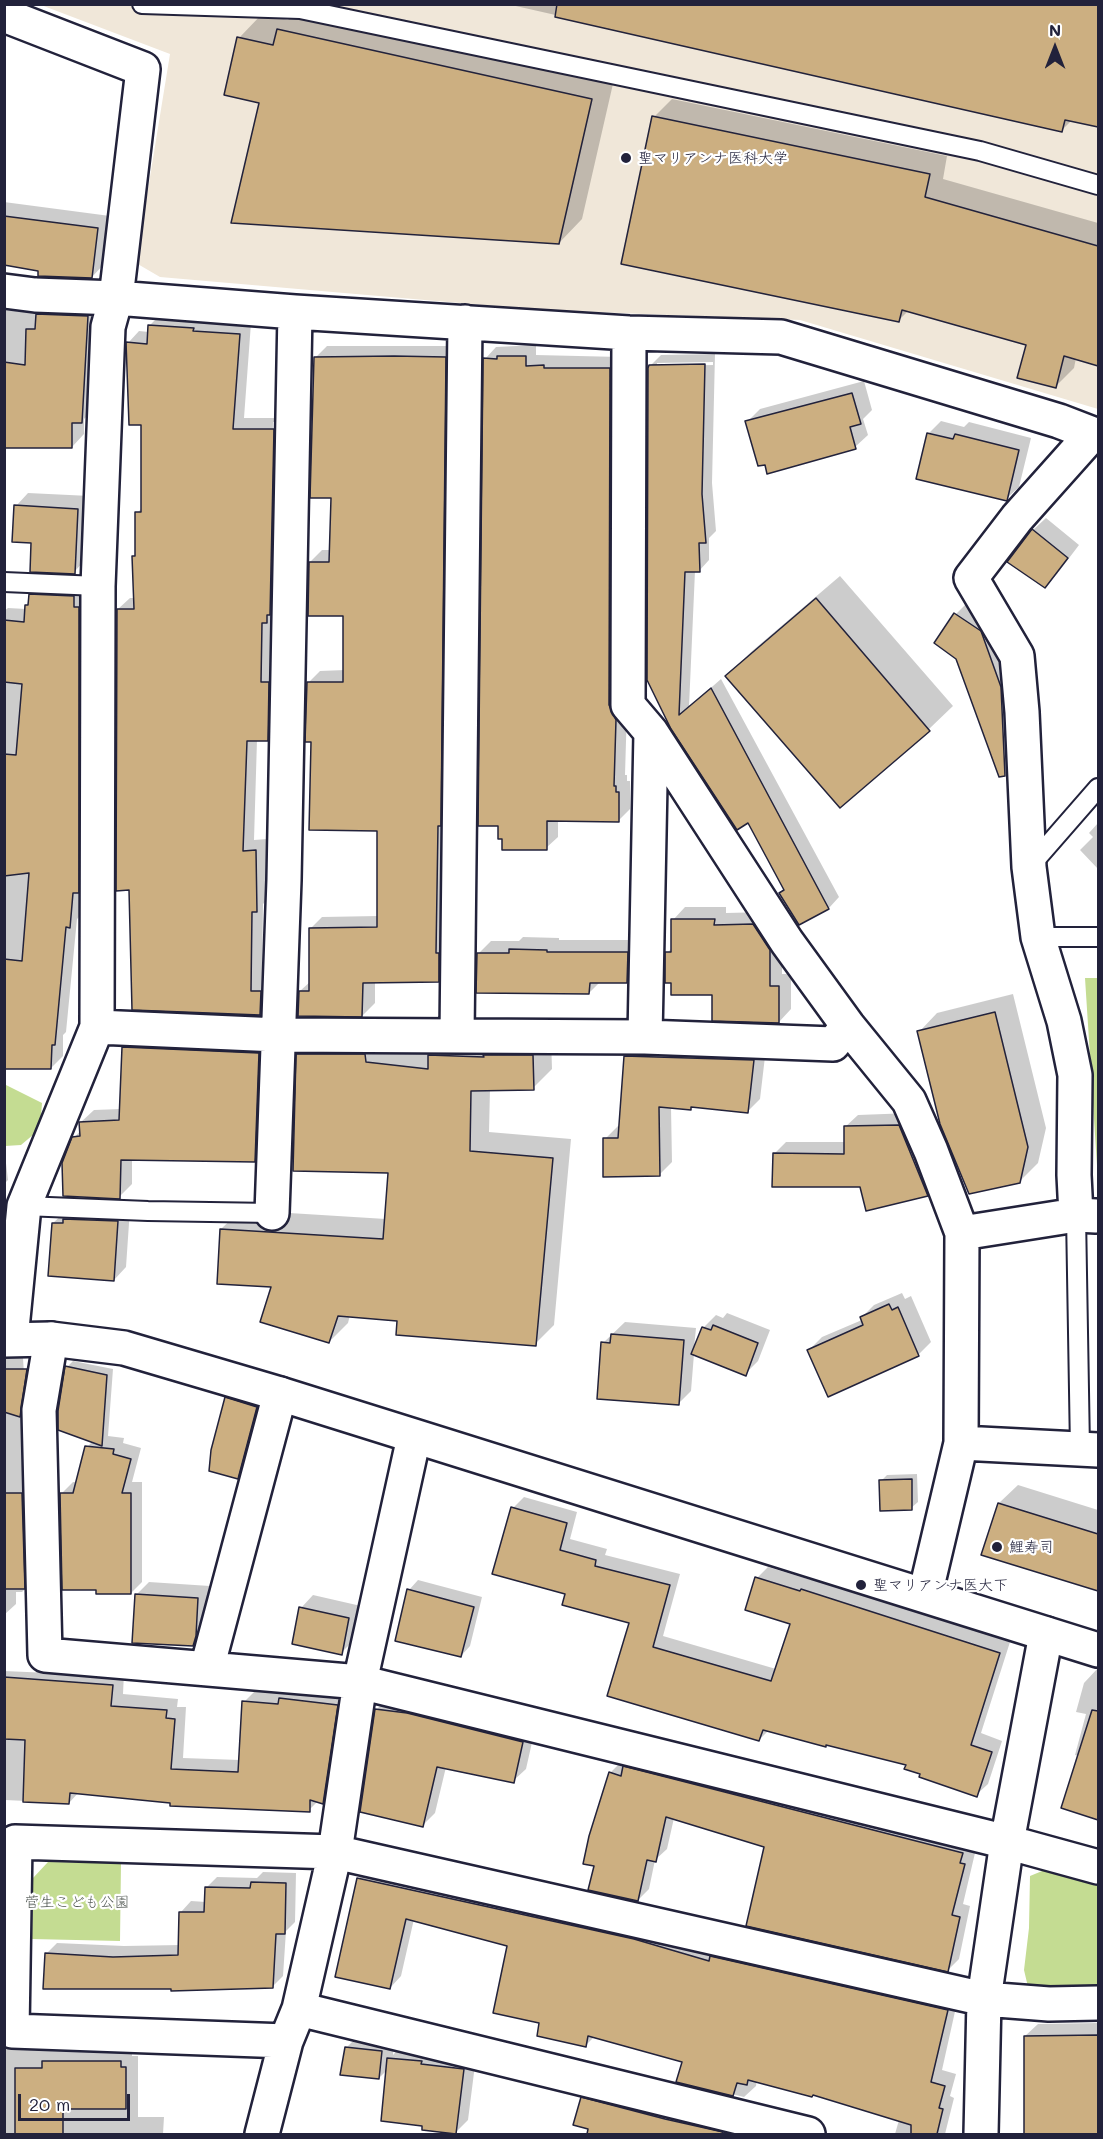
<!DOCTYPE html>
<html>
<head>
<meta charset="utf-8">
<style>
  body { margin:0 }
  #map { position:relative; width:1103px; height:2139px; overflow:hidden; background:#fff; font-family:Mali,sans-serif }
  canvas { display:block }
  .frame { position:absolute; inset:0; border:6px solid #22223b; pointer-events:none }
  .north { position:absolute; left:1025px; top:18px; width:60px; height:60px; -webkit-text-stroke:4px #fff; paint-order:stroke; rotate:0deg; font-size:16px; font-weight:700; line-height:24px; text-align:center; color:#22223b }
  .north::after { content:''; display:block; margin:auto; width:21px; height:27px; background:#22223b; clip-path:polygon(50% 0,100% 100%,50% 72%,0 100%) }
  .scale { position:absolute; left:18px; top:2094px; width:112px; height:27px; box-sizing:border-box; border:3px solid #22223b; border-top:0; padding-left:8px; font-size:18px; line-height:21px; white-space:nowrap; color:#22223b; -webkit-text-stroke:4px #fff; paint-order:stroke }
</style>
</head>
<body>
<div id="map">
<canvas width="1103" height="2139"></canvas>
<div class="frame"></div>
<div class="north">N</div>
<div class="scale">20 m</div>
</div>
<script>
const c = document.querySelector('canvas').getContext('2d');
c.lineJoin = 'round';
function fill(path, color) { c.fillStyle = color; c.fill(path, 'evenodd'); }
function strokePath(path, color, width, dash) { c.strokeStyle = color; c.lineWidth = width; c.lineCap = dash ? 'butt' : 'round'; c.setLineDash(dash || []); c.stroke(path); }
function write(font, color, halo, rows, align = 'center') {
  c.font = font + ' Mali,"Klee One",sans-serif'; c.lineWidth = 4.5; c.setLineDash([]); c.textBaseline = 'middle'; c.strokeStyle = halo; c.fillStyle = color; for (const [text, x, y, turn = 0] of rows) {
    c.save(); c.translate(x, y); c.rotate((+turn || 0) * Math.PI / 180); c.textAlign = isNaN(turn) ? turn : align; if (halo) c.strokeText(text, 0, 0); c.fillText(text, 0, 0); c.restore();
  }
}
const built = new Path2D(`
  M41 5H1098V409L800 320 540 310 160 277 136 263 170 54Z`);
const green = new Path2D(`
  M1085 978H1098V1181Z
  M4 1084 42 1103 40 1129 21 1145 5 1146Z
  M48 1862 121 1863 120 1941 32 1939 33 1878Z
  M1047 1869 1098 1882V1988L1028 1987 1024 1970 1029 1928 1030 1876Z`);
const shadow = new Path2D(`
  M507 4H1098V126L1072 120 1062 130Z
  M302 6 615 75 582 219 559 243 261 102 239 38 262 14 288 20Z
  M672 99 947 156 943 179 1098 223V364L1076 358 1074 368 1055 387 1027 344 908 311 899 320 654 117Z
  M4 202 110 216 104 264 92 277 4 264Z
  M50 302 100 304 94 409 84 419V434L72 447H4V310L39 313Z
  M161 314 251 323 244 418H285L279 728 267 740H257L254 840 267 839 268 899 263 904 262 980H272L271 1002 260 1014 134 1008 118 609 130 598H135L134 557 137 554V513L142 508V423L128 343 139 331 149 332 150 325ZM273 422H276L272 612 269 615Z
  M536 345V355L621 357 627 708 625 775H627V781H630V809L618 821 558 820V837L546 848 485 359 496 347Z
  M327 346H457L450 969 438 981 375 982V1003L363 1015H299L300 991 311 981 310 929 322 917 378 916V830L312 740 308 683 320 671 345 670V615L310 562 322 550H331L333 497 315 358Z
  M715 354 712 483 716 531 709 538V560L699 571H695L689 707 721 679 839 897 829 908 799 923 785 889 748 821 670 723 650 366 661 355ZM713 362V365L657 366V363Z
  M864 381 872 410 863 419 868 435 855 447 747 422 760 409Z
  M941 421 964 427 969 422 1031 438 1019 487 1006 499 928 434Z
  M28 493 90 496 87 558 75 571 16 506Z
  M1046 518 1079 545 1057 574 1045 586 1033 530Z
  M840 576 953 706 929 729 840 806 727 676 751 652Z
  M42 583 86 585 82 914 77 919 66 1032 63 1035V1056L51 1068 4 1067V611L8 608 26 609 30 595Z
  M968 602 1013 674 1017 762 1004 775 956 614Z
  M1098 823V869L1080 850 1093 837 1089 833Z
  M685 907H726V913L766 912 782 937V974H791V1009L779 1022 713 994 672 982 667 953 673 947V920Z
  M523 937 559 938V940H640L639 969 627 982H600L589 993 478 954 491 941H519Z
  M1013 994 1046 1128 1038 1163 1019 1182 919 1032 937 1013Z
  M136 1035 271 1041 267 1148 254 1161 132 1159V1184L119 1197 74 1138 81 1130V1122L94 1110 121 1109 123 1047Z
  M317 1035 551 1037 552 1069 533 1088 490 1089 489 1132 571 1139 554 1325 535 1344 398 1320 350 1315 348 1323 329 1342 273 1286 221 1229 241 1210 386 1219 390 1171 298 1054Z
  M638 1044 766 1048 760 1099 747 1112 693 1105 691 1108 671 1107 672 1162 659 1175 605 1139 618 1126H620L625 1056Z
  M911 1113 939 1182 927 1194 774 1154 786 1142H846L845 1127 858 1115Z
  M4 1146 8 1180 4 1184Z
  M130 1209 126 1267 114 1280 53 1223 66 1211Z
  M4 1211 12 1227 4 1298Z
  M902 1293 905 1299 911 1296 931 1342 918 1355 809 1350 822 1337 862 1320 861 1318 874 1305Z
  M727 1313 770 1330 758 1361 745 1374 694 1354 691 1391 678 1404 603 1343 625 1322 696 1328 694 1348 703 1328 716 1315 723 1318Z
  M4 1358H23L25 1390H30L34 1580 22 1592H16V1604L4 1615Z
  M73 1361 113 1369 108 1436 124 1438 123 1443 141 1448 132 1482H142V1582L131 1593 61 1494 73 1482H77L87 1447 93 1441 67 1367Z
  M239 1385 269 1394 250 1465 237 1477 226 1398Z
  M917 1474 918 1502 911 1508 881 1481 887 1475Z
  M1018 1485 1098 1510V1590L983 1554 999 1503Z
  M524 1497 577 1512 570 1539 607 1549 605 1555 680 1574 663 1636 776 1669 792 1623 757 1578 768 1567 811 1580 814 1578 1010 1642 981 1733 1002 1741 988 1784 976 1795 922 1773 908 1763 769 1730 759 1740 609 1695 631 1622 567 1593 513 1508Z
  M418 1580 482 1597 470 1646 461 1656 409 1590Z
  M149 1582 210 1586 208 1622 206 1632 193 1645 136 1595Z
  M313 1595 361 1606 354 1640 341 1653 301 1608Z
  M54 1668 124 1673 123 1694 178 1699 177 1707H186L183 1758 240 1760 244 1702 256 1690 286 1692 292 1686 349 1693 335 1790 323 1802 318 1801 309 1810 172 1801 79 1792 69 1803 5 1800 4 1814V1671L50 1673Z
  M1098 1668V1818L1063 1807 1079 1756 1075 1755 1086 1714 1076 1712 1084 1683Z
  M389 1697 535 1729 526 1769 513 1781 446 1767 435 1813 422 1826 376 1710Z
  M621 1762 973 1842 970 1852 975 1853 963 1904 970 1906 959 1959 948 1970 766 1846 674 1818 667 1849 655 1860 649 1889 638 1900 596 1865 610 1773Z
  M370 1867 958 1998 942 2070 956 2074 950 2096 954 2098 945 2134H895L899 2120 814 2094 757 2080 756 2086 744 2097 678 2081 683 2061 595 2036 585 2046 541 2022 509 1945 414 1919 401 1976 390 1988 337 1976 359 1878Z
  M263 1872 296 1873 295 1922 286 1931 283 1976 272 1987 46 1954 57 1943 124 1946 180 1945 181 1912 191 1901 206 1902V1888L217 1877 257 1878Z
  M1098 2023V2134H1024L1025 2036 1038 2024Z
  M359 2035 394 2039 393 2055 401 2046 476 2057 468 2120 455 2133 424 2124 388 2069 379 2078 347 2047Z
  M4 2048 132 2050V2056H138V2117H164L163 2134H4Z
  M594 2087 779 2134H588L590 2127 582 2098Z`);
const building = new Path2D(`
  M557 4H1098V127L1065 120 1062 132 555 17Z
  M277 29 592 99 559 244 231 223 259 103 224 95 237 37 273 45Z
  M652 116 930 174 925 197 1098 246V366L1064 356 1056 388 1017 378 1026 345 902 310 899 322 621 264Z
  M4 216 98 228 92 278 38 276V271L4 265Z
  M36 314 88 316 82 423H72V448H4V362L25 365 26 329H35Z
  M148 325 194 328 193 331 240 334 233 429H274L270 615H267V623H262L261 682H269L268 741H247L243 851 256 850 257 912H252L251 991H261L260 1015 132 1010 129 890 116 891 117 609H134L132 556H135V512H141V425H129L126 342 147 344Z
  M394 356 446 357 441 826H438L436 953H439V982L363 983 362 1017 298 1016 299 991H309V928L377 927V831L309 830 311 742H305L307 682H343V616H308L309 562H329L331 498H310L314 357Z
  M497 356H526V366L544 365V368H610L609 705 616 720 614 786H616V792H619V822L547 821V850H502V839H498V826H478L483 358 497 359Z
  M705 364 702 494 706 543H699L700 572H685L679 715 711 688 829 909 799 925 779 893 784 890 748 823 737 830 671 729 647 680 648 368 649 365Z
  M852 393 861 424 850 427 856 449 767 474 765 465 758 466 745 421Z
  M927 433 953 439 955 434 1019 450 1007 501 916 479Z
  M14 505 78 509 75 574 30 572 31 543 12 542Z
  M1032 529 1068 558 1045 588 1007 562Z
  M29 594 74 596V607H79V893H73L70 928 66 927 55 1045H52L51 1069H4V959L22 961 29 873 4 876V754L16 755 22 684 4 682V620L24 622 25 605H28Z
  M816 598 930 731 840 808 725 676Z
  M954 613 981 631 1001 687 1005 776 999 777 956 659 934 643Z
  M671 919H715L714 925 753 924 770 950V986H779V1023L712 1021V995H671V983H665V952H671Z
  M509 949 547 950V952H628L627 983H590L589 994 476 993 477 953H509Z
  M995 1012 1028 1147 1020 1183 969 1194 940 1124 917 1031Z
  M122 1047 259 1053 255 1162 121 1160 120 1199 63 1196 62 1163 72 1137 80 1136 79 1122 119 1120Z
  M296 1054H365L366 1062 428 1069V1055L484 1057 483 1055H533L534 1090 471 1091 470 1151 553 1158 536 1346 396 1335 397 1321 338 1316 329 1343 260 1322 271 1287 217 1284 220 1229 383 1239 388 1173 293 1171Z
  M624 1056 754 1060 748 1113 691 1107V1110L659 1107 660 1176 603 1177V1138H618Z
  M899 1125 928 1196 866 1211 860 1187H772L773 1153 844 1154V1126Z
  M63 1219 118 1221 114 1281 48 1276 52 1223H63Z
  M889 1304 892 1310 898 1307 919 1356 828 1397 807 1350 863 1325 860 1317Z
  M713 1325 758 1343 746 1376 691 1354 702 1327 711 1330Z
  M611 1334 684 1340 679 1405 597 1399 601 1342 610 1343Z
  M65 1366 107 1375 102 1446 58 1430V1411Z
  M4 1369H27L20 1417 4 1412Z
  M225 1397 257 1407 238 1479 209 1471 211 1450Z
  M85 1446 114 1449 113 1454 131 1459 122 1493H131V1594H96V1590H62L60 1493H73Z
  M912 1479V1510L880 1511 879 1480Z
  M4 1493H22L25 1589H4Z
  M998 1503 1098 1534V1591L981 1555Z
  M511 1507 567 1523 560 1550 596 1560 595 1566 670 1585 653 1647 771 1681 790 1624 745 1610 755 1577 800 1591 801 1589 1000 1653 971 1745 992 1752 977 1797 919 1777 920 1774 904 1769 906 1765 826 1745V1747L763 1730 759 1741 607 1696 629 1623 562 1605 565 1594 492 1574Z
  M407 1589 474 1607 461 1657 395 1641Z
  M135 1594 198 1598 196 1636 193 1646 132 1643Z
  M299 1607 349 1618 342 1655 292 1644Z
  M4 1677 113 1685 111 1706 167 1710 166 1718 175 1719 171 1769 238 1772 242 1701 278 1704 279 1698 338 1705 323 1804 310 1800V1812L170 1806V1803L70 1793 69 1804 23 1802 25 1740 4 1739Z
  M375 1709 407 1713 523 1742 514 1783 437 1767 423 1827 360 1812Z
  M1092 1710 1098 1711V1820L1061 1808Z
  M623 1766 963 1853 960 1863 965 1864 952 1915 960 1917 948 1972 746 1926 764 1847 666 1817 656 1862 647 1860 638 1901 588 1890 594 1866 583 1864 589 1836 609 1772 621 1776Z
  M357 1878 634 1939 709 1961 710 1956 948 2010 931 2082 945 2086 939 2108 943 2109 937 2134H911V2125L813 2095 812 2097 748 2080 747 2085 737 2083 733 2096 676 2082 682 2062 588 2036 586 2047 537 2036 539 2023 493 2013 507 1946 406 1919 390 1989 335 1977Z
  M251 1882 286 1883 285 1934H276L273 1988 171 1991V1989H43L45 1953 113 1957 178 1955 179 1912H204L205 1887 250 1888Z
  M1098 2035V2134H1024V2036Z
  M345 2047 382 2051 379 2079 340 2075Z
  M387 2058 422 2061 421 2064 464 2069 456 2134 422 2130V2126L381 2121Z
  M42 2061H121V2067H126V2109H63V2134H15V2068H42Z
  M581 2097 665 2119 723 2132 722 2134H587L588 2129 573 2125Z`);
const lane = new Path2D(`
  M142 4 300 9 980 151 1098 185
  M4 582 98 586
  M1030 866 1098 788
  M1038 937H1098
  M24 1206 148 1211 272 1213
  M1076 1215 1080 1449`);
const street = new Path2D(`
  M4 15 143 69 116 298 108 327 98 586 97 1027 24 1206 11 1339
  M4 291 35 295 116 298 295 312 629 333 781 337 1059 421 1098 436
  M629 333 628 705 651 732 787 942 848 1026 909 1101 931 1151 962 1233 961 1443 925 1595
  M97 1027 278 1035 645 1037 833 1044 848 1026
  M457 1035 465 322
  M645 1037 651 732
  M272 1213 284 880 295 312
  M1076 1215 1074 1175 1075 1075 1064 1021 1038 937 1029 867 1022 712 1017 656 971 578 1017 518 1092 434
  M962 1233 1076 1215 1096 1216
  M51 1339 39 1410 45 1655 360 1682 1007 1842 1098 1867
  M961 1443 1098 1450
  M207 1668 280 1394
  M299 2009 808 2134
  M286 2041 12 2031 15 1842 335 1852 984 1999 1049 2004 1098 2003
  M262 2134 286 2041 299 2009 335 1852 360 1682 414 1437
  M981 2134 984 1999 1007 1842 1046 1634`);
const secondary = new Path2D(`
  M4 1340 51 1339 124 1348 280 1394 1098 1650`);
const markers = [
  [626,158,6,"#22223b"],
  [997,1547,6,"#22223b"],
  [861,1585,6,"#22223b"]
];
const poiNames = [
  ["聖マリアンナ医科大学",638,158],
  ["鯉寿司",1009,1547],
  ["聖マリアンナ医大下",873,1585]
];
const parkNames = [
  ["菅生こども公園",77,1902]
];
fill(built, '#f0e7d9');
fill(green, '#c4dc92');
fill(shadow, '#0003');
fill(building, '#ccaf81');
strokePath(building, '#22223b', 1.5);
strokePath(lane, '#22223b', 22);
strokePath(street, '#22223b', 38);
strokePath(secondary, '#22223b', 38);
strokePath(lane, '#fff', 18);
strokePath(street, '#fff', 33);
strokePath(secondary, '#fff', 33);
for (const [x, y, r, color] of markers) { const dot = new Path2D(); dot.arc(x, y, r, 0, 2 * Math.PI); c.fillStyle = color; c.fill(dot); strokePath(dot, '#fff', 2); }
write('15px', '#22223b', '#fff', poiNames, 'left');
write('15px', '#535a55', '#fff', parkNames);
</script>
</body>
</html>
